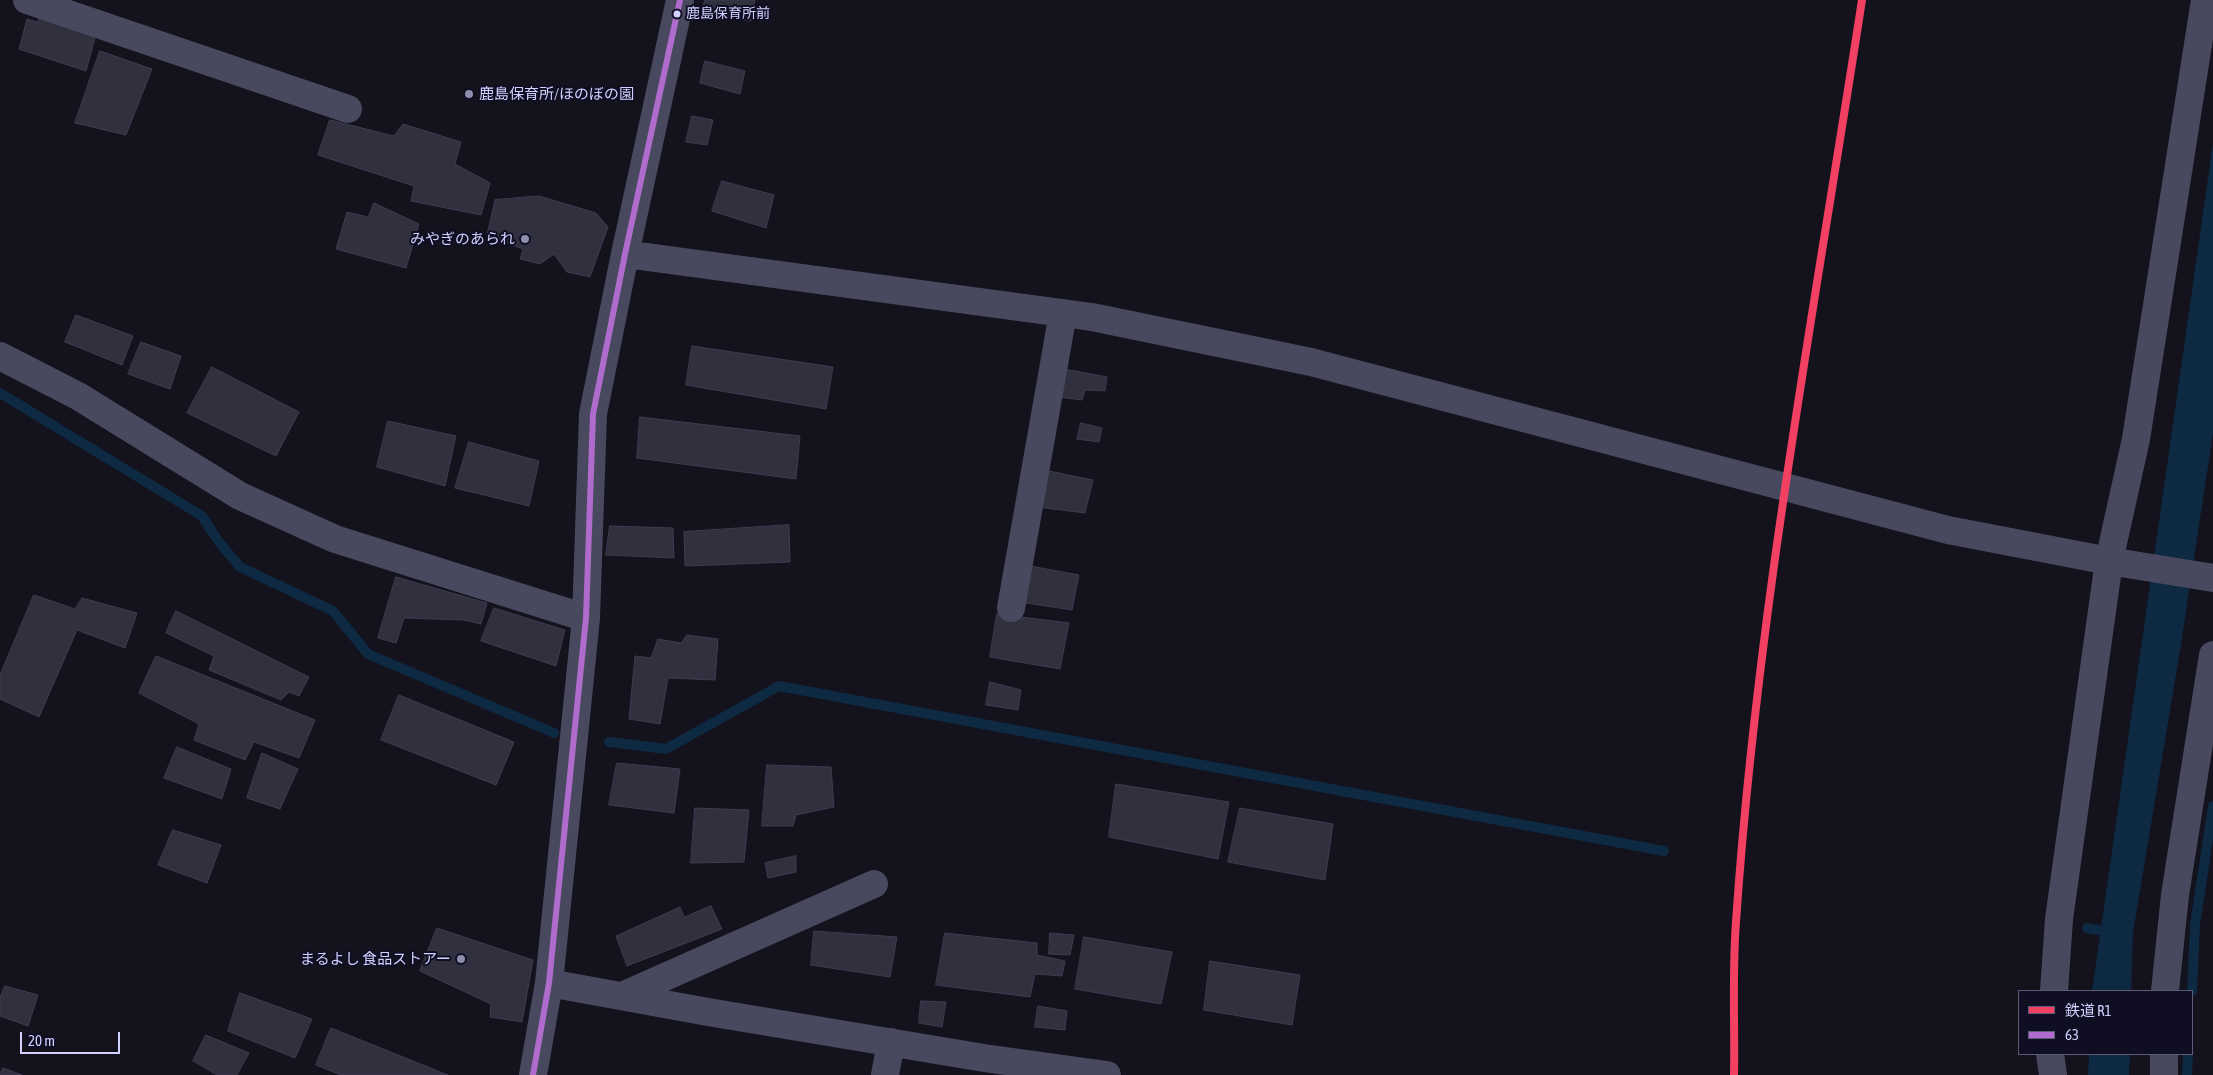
<!DOCTYPE html>
<html>
<head>
<meta charset="utf-8">
<style>
  body { margin:0 }
  #map { position:relative; width:2213px; height:1075px; overflow:hidden; background:#13121d; font-family:"Asap Condensed","Noto Sans JP",sans-serif }
  canvas { display:block }
  .legend { position:absolute; left:2018px; top:990px; width:175px; height:65px; box-sizing:border-box; background:#0f0e22; border:1px solid #5c5c7a; margin:0; padding:6px 9px; list-style:none; font-size:15px; color:#d0d1fe }
  .legend li { display:flex; align-items:center; gap:10px; height:25px }
  .legend b { width:25px; border:1px solid #5c5c7a }
  .scale { position:absolute; left:20px; top:1032px; width:100px; height:22px; box-sizing:border-box; border:2px solid #d0d1fe; border-top:0; padding-left:6px; font-size:15px; line-height:18px; white-space:nowrap; color:#d0d1fe; -webkit-text-stroke:4px #0f0e22; paint-order:stroke }
</style>
</head>
<body>
<div id="map">
<canvas width="2213" height="1075"></canvas>
<ul class="legend">
<li><b style="height:6px;background:#f24062"></b>鉄道 R1</li>
<li><b style="height:6px;background:#b06ccc"></b>63</li>
</ul>
<div class="scale">20 m</div>
</div>
<script>
const c = document.querySelector('canvas').getContext('2d');
c.lineJoin = 'round';
function fill(path, color) { c.fillStyle = color; c.fill(path, 'evenodd'); }
function strokePath(path, color, width, dash) { c.strokeStyle = color; c.lineWidth = width; c.lineCap = dash ? 'butt' : 'round'; c.setLineDash(dash || []); c.stroke(path); }
function write(font, color, halo, rows, align = 'center') {
  c.font = font + ' "Asap Condensed","Noto Sans JP",sans-serif'; c.lineWidth = 4; c.setLineDash([]); c.textBaseline = 'middle'; c.strokeStyle = halo; c.fillStyle = color; for (const [text, x, y, turn = 0] of rows) {
    c.save(); c.translate(x, y); c.rotate((+turn || 0) * Math.PI / 180); c.textAlign = isNaN(turn) ? turn : align; if (halo) c.strokeText(text, 0, 0); c.fillText(text, 0, 0); c.restore();
  }
}
const water = new Path2D(`
  M2213 143V433L2181 644 2133 933 2131 991H2092Z
  M2089 1054H2130L2129 1075H2088Z`);
const stream = new Path2D(`
  M0 393 202 516 219 542 240 567 333 611 368 654 554 733
  M609 742 666 749 779 686 1664 851
  M2087 928 2111 932
  M2192 991 2195 925 2213 806
  M2187 1075 2188 1054`);
const building = new Path2D(`
  M705 0H755L751 21 702 14Z
  M42 15 96 34 86 71 19 49 27 19 37 22Z
  M100 51 152 69 126 135 75 123Z
  M705 61 745 71 740 94 700 83Z
  M692 116 713 120 707 145 686 142Z
  M330 120 394 136 403 124 461 142 455 164 490 183 481 215 411 201 414 186 318 155Z
  M722 181 774 195 766 228 712 211Z
  M539 196 596 213 608 227 590 277 567 272 554 254 540 264 520 259 523 249 487 235 495 200Z
  M374 203 419 224 406 268 336 249 347 212 368 217Z
  M76 315 133 336 122 365 65 342Z
  M141 342 181 356 170 389 128 374Z
  M692 346 833 367 826 409 686 385Z
  M212 367 299 412 276 456 187 413Z
  M1064 369 1107 377 1105 391 1085 390 1082 400 1057 397Z
  M640 417 800 436 796 479 637 458Z
  M388 421 456 436 445 486 377 467Z
  M1081 423 1102 428 1099 442 1077 439Z
  M469 442 539 461 529 506 455 488Z
  M1044 470 1093 480 1085 513 1038 507Z
  M789 525 790 562 685 566 684 532Z
  M610 526 673 528 674 558 606 555Z
  M1025 565 1079 575 1072 610 1020 602Z
  M396 577 487 603 481 624 464 620 404 618 396 643 378 638Z
  M34 595 75 609 82 598 137 613 125 648 77 630 39 717 0 699V675Z
  M494 608 565 630 556 666 481 641Z
  M176 611 309 677 299 696 289 692 281 700 209 670 214 656 166 633Z
  M997 614 1069 623 1060 669 990 657Z
  M687 635 718 639 715 680 668 678 660 724 629 719 635 656 651 658 658 639 681 643Z
  M156 656 315 720 299 758 254 742 245 760 194 740 199 724 139 693Z
  M990 682 1021 690 1018 710 986 705Z
  M399 695 514 742 496 785 381 740Z
  M177 747 231 769 222 799 164 778Z
  M262 753 298 769 280 809 247 798Z
  M617 763 680 769 674 813 609 805Z
  M767 765 831 767 834 807 796 815 793 826H762Z
  M1116 784 1229 802 1218 859 1109 837Z
  M695 808 749 810 744 862 691 863Z
  M1240 808 1333 824 1325 880 1228 862Z
  M173 830 221 845 207 883 158 865Z
  M796 856V872L768 878 765 863Z
  M711 906 722 929 627 966 616 936 680 907 684 917Z
  M437 928 533 960 522 1022 490 1017 491 1004 420 971Z
  M814 931 897 937 890 977 811 965Z
  M945 933 1037 943V955L1065 961 1062 976 1035 974 1030 997 936 985Z
  M1050 933 1074 935 1070 955 1049 954Z
  M1084 937 1172 952 1161 1004 1075 989Z
  M1210 961 1300 975 1292 1025 1204 1010Z
  M5 986 38 995 28 1026 0 1016V998Z
  M240 993 312 1019 295 1058 228 1031Z
  M921 1001 946 1002 942 1027 919 1023Z
  M1038 1006 1067 1011 1065 1030 1035 1027Z
  M331 1028 448 1075H341L316 1065Z
  M206 1035 249 1053 237 1075H217L193 1061Z
  M3 1068 22 1075H0Z`);
const minor = new Path2D(`
  M27 0 348 109
  M625 254 1092 317 1311 362 1948 530 2109 561 2213 578
  M0 356 78 396 240 496 335 539 586 618
  M1011 608 1063 313
  M549 983 708 1012 984 1058 1107 1075
  M2054 991 2059 919 2109 561 2136 439 2205 0
  M2165 991 2175 895 2213 655
  M622 996 874 884
  M2050 1054 2053 1075
  M533 1075 549 983 586 618 593 414 625 254 680 0
  M885 1075 891 1042
  M2164 1075V1054`);
const bus1 = new Path2D(`
  M533 1075 549 983 586 618 593 414 625 254 680 0`);
const rail1 = new Path2D(`
  M1734 1075C1735 1024 1732 973 1736 922 1757 612 1815 307 1862 0`);
const markers = [
  [677,14,4.5,"#d0d1fe"],
  [469,94,5,"#8e8eaf"],
  [525,239,5,"#8e8eaf"],
  [461,959,5,"#8e8eaf"]
];
const busNames = [
  ["鹿島保育所前",686,14]
];
const poiNames = [
  ["鹿島保育所/ほのぼの園",479,94,"left"],
  ["みやぎのあられ",515,239],
  ["まるよし 食品ストアー",451,959]
];
fill(water, '#0e2942');
strokePath(stream, '#0e2942', 10);
fill(building, '#31303f');
strokePath(building, '#3e3c51', 1);
strokePath(minor, '#48495e', 28);
strokePath(bus1, '#b06ccc', 6);
strokePath(rail1, '#f24062', 8);
for (const [x, y, r, color] of markers) { const dot = new Path2D(); dot.arc(x, y, r, 0, 2 * Math.PI); c.fillStyle = color; c.fill(dot); strokePath(dot, '#0f0e22', 2); }
write('14px', '#d0d1fe', '#0f0e22', busNames, 'left');
write('15px', '#d0d1fe', '#0f0e22', poiNames, 'right');
</script>
</body>
</html>
